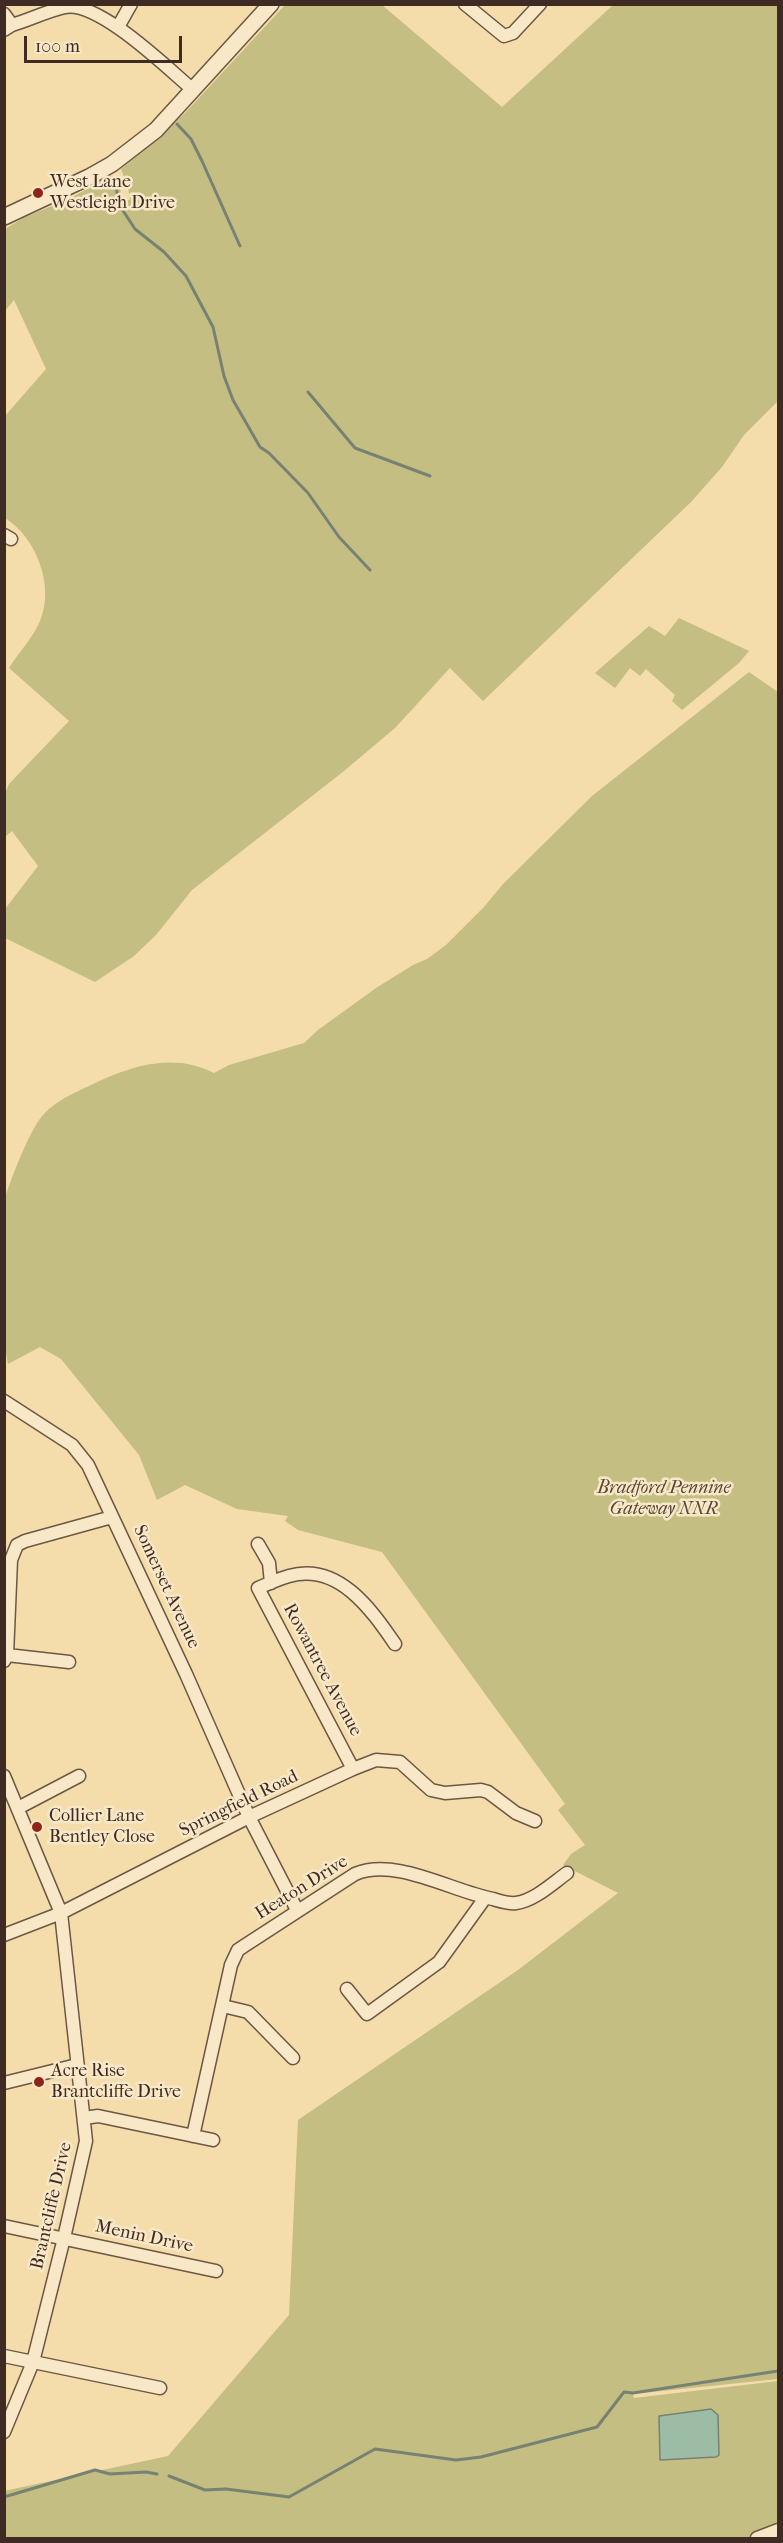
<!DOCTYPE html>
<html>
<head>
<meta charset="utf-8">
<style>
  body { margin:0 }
  #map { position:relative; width:783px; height:2543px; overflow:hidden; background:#f4dcab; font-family:"IM FELL French Canon",serif }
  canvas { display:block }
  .frame { position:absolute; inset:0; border:6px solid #3f2b23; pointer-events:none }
  .scale { position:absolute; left:24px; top:36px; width:158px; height:27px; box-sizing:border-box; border:3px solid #3f2b23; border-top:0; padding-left:8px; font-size:18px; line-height:21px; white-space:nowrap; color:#3f2b23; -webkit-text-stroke:4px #f8e8c8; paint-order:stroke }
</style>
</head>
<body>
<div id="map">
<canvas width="783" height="2543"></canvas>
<div class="frame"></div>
<div class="scale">100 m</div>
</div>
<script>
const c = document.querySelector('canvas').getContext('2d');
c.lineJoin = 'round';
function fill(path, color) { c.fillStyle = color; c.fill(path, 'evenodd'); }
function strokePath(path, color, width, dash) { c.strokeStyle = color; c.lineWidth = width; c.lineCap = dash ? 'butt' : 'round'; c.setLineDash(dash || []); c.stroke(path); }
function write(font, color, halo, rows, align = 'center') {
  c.font = font + ' "IM FELL French Canon",serif'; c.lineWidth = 5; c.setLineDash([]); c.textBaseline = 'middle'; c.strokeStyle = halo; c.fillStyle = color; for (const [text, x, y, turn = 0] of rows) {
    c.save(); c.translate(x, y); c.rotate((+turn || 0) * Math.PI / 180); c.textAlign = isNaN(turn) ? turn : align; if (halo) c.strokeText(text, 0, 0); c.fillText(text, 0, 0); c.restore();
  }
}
const green = new Path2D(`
  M285 5H382L502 107 613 5H778V401L744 435 722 467 691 502 483 701 450 668 395 728 344 771 192 890 156 935 134 956 95 982 5 938V909L38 866 12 831 5 837V793L9 784 69 721 9 668C19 652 33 638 40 621 55 586 36 537 5 518V416L46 369 14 300 5 311V229L23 218 73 197 110 175 120 187 122 200H130L128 187 121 169 185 113Z
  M679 618 749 651 739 663 682 710 672 701 675 695 646 669 640 676 630 668 615 688 595 673 649 626 665 636Z
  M749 672 778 692V2379L633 2394 634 2398 778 2381V2538H5L4 2491 168 2456 289 2315 298 2120 518 1970 618 1893 563 1865 571 1854 585 1845 558 1810 565 1804 382 1552 298 1530 285 1521 288 1516 237 1509 185 1485 157 1500 139 1455 61 1359 40 1347 8 1364 4 1342V1202C9 1183 31 1126 44 1114 57 1100 74 1093 91 1085 130 1066 173 1052 214 1073L229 1065 304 1043 318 1030 376 988 413 965 427 959 446 945 484 907 503 884 592 796Z`);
const water = new Path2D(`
  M711 2409 718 2415 719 2455 716 2457 660 2460 659 2416Z`);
const stream = new Path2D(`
  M177 124 191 139 202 161 240 246
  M116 182 118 203 135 229 164 252 186 276 213 327 224 376 233 400 260 447 269 453 308 493 339 537 370 570
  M308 392 355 448 430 476
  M169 2476 205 2490 226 2489 289 2497 375 2449 456 2460 481 2457 597 2427 624 2392 633 2393 778 2371
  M4 2497 95 2470 110 2474 146 2472 157 2474`);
const minor = new Path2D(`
  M465 4 504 36 513 33 540 4
  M4 14 12 25
  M118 27 131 4
  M4 30 12 25C29 20 47 11 65 7 99 1 166 67 192 89
  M4 535 11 539
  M4 1401 72 1445 88 1465 186 1674 249 1817 297 1910
  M258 1544 269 1563 271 1583
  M7 1655 69 1662
  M4 1661 7 1655 11 1560 17 1545 25 1541 112 1517
  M353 1769 258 1588C268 1584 278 1579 289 1576 338 1562 371 1609 395 1644
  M4 1776 61 1913 86 2141 64 2238 33 2362 4 2432
  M18 1808 79 1776
  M4 1935 61 1913 249 1817 353 1769 376 1760 400 1762 431 1790 445 1793 481 1790 488 1792 516 1813 535 1821
  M347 1989 367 2014 439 1962 485 1898
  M223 2006 248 2012 293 2058
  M4 2083 77 2065
  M84 2118 98 2116 213 2140
  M193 2136 231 1965 238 1950 244 1946 355 1874C396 1857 451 1891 493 1899 500 1901 509 1904 516 1903 534 1901 553 1883 567 1873
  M4 2226 216 2271
  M4 2356 160 2388
  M757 2538 778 2530`);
const tertiary = new Path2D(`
  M4 217 89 177 112 164 156 130 271 4`);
const markers = [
  [38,193,6,"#8f2418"],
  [37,1827,6,"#8f2418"],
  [39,2082,6,"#8f2418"]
];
const poiNames = [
  ["West Lane",50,183],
  ["Westleigh Drive",50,204],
  ["Collier Lane",49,1817],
  ["Bentley Close",49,1838],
  ["Acre Rise",51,2072],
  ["Brantcliffe Drive",51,2093]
];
const parkNames = [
  ["Bradford Pennine",664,1489],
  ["Gateway NNR",664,1510]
];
const streetNames = [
  ["Somerset Avenue",166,1587,65],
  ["Rowantree Avenue",322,1670,62],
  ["Springfield Road",239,1804,-26],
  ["Heaton Drive",302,1888,-32],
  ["Brantcliffe Drive",52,2206,-77],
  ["Menin Drive",144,2237,12]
];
fill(green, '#c4be83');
fill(water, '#9cbca6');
strokePath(water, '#778272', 1.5);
strokePath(stream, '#778272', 3);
strokePath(minor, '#6c5745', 15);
strokePath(tertiary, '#6c5745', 18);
strokePath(minor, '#f8e8c8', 12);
strokePath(tertiary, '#f8e8c8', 15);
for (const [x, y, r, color] of markers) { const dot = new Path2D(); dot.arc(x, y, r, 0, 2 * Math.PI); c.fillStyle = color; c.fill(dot); strokePath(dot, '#f8e8c8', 2); }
write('18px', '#3f2b23', '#f8e8c8', poiNames, 'left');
write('italic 18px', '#5a4836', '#f8e8c8', parkNames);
write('18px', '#3f2b23', '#f8e8c8', streetNames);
</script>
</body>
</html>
